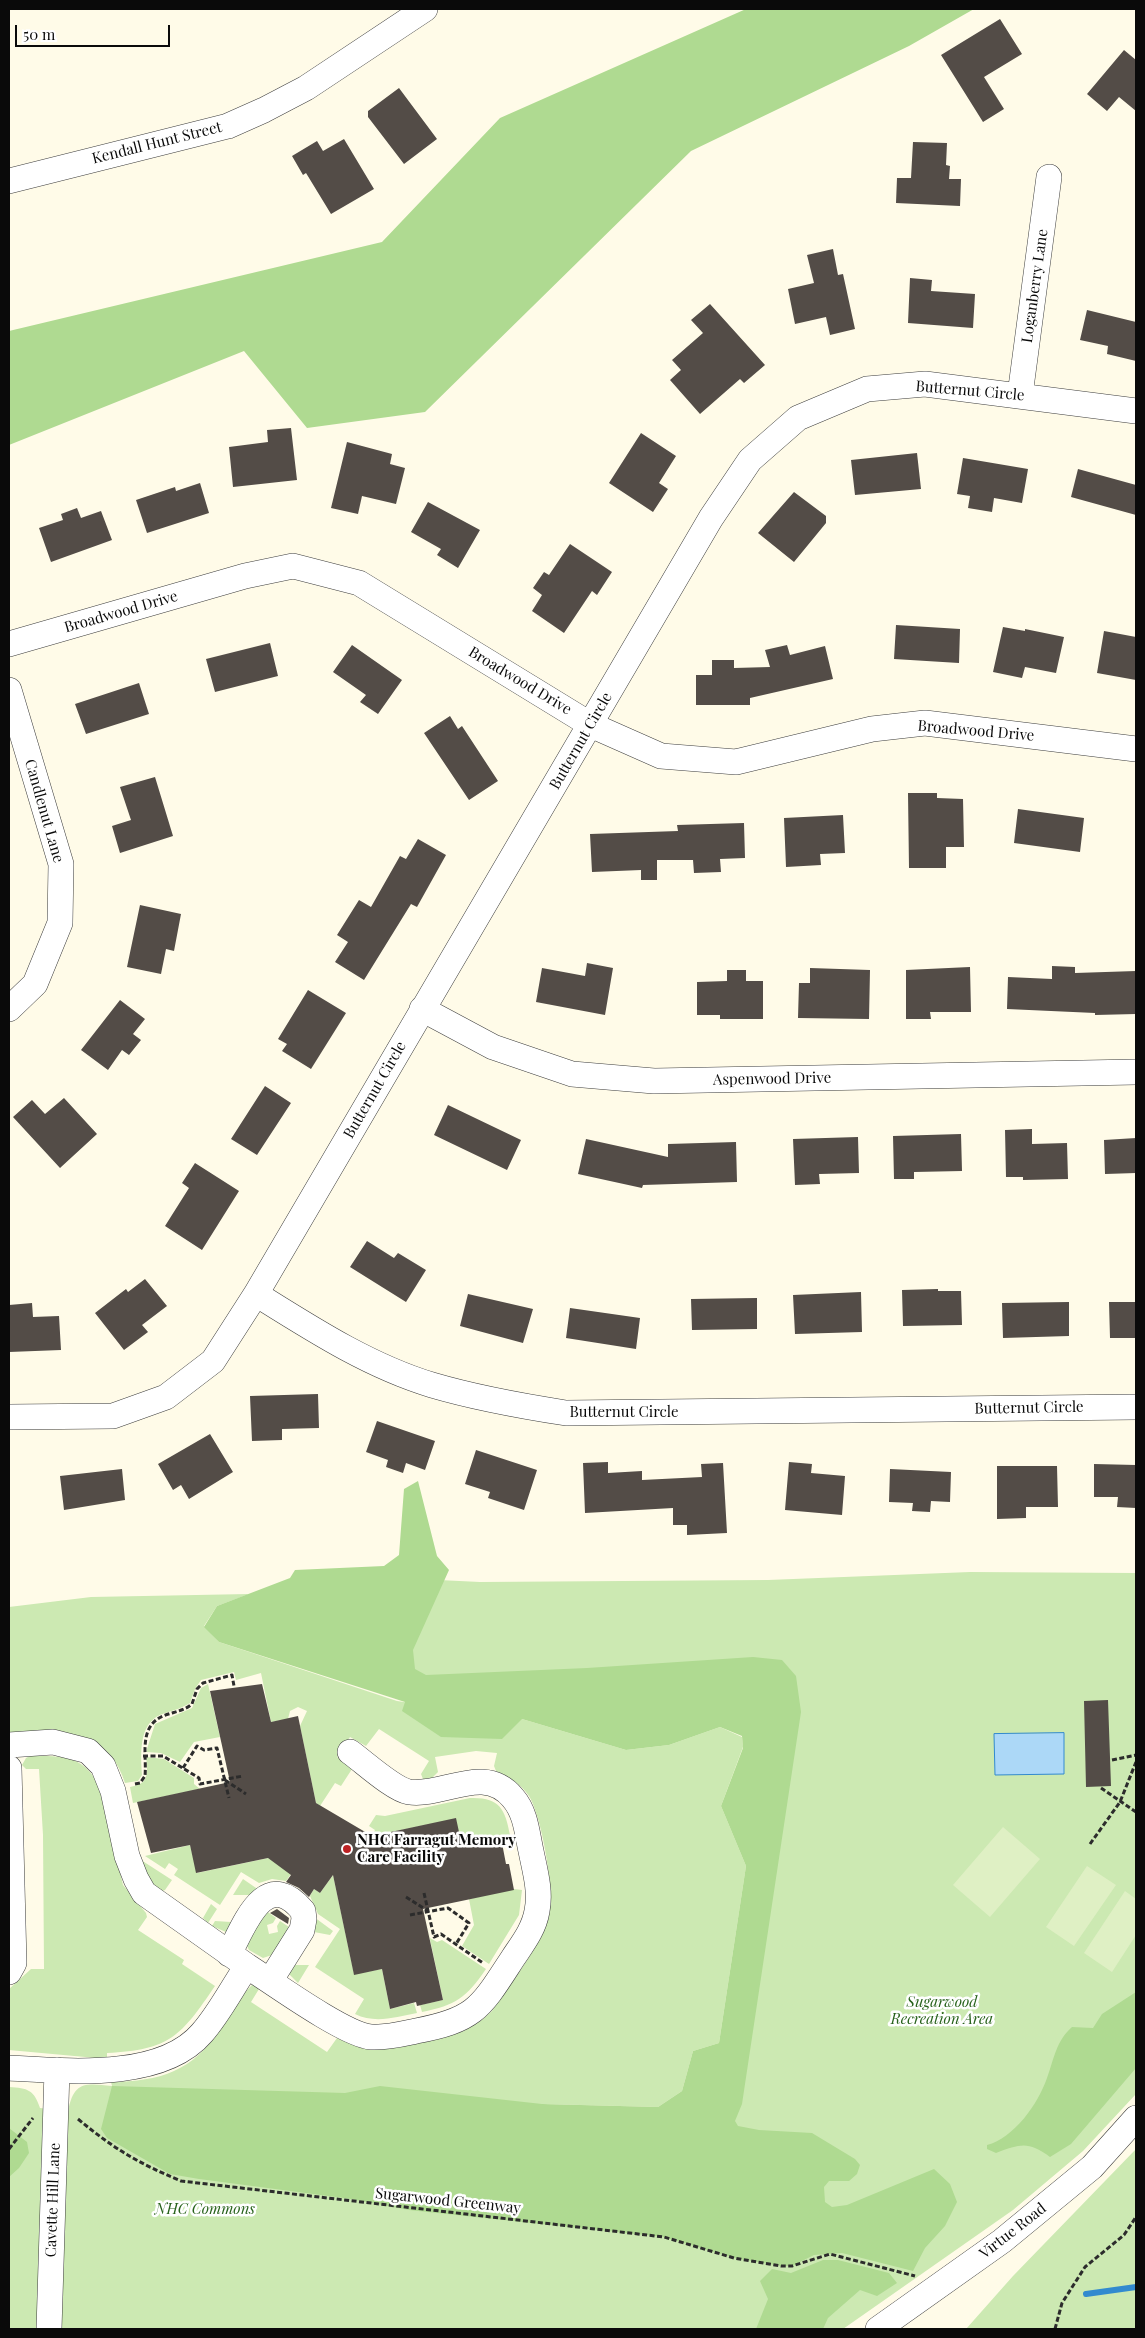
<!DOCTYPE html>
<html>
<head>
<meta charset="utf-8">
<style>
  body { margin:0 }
  #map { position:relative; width:1145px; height:2338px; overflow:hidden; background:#fffbe8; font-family:"Playfair Display",serif }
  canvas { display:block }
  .frame { position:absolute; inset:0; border:10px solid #0a0a0a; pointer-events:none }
  .scale { position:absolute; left:15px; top:25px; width:155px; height:22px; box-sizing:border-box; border:2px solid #0a0a0a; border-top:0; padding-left:6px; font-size:15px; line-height:18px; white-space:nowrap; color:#0a0a0a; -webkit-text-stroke:4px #fff; paint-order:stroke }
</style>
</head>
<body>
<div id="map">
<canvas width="1145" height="2338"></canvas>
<div class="frame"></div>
<div class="scale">50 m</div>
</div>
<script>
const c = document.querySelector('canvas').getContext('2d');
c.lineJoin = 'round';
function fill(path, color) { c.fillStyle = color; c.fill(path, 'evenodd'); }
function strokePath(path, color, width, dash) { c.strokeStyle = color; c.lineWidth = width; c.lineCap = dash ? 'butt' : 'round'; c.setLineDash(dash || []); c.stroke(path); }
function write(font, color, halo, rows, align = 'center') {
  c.font = font + ' "Playfair Display",serif'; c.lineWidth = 5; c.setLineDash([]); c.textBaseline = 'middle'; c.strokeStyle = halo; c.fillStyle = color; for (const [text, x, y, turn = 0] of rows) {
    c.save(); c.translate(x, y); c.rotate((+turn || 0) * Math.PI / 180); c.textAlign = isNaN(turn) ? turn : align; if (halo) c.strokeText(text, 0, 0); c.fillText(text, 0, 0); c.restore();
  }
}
const green = new Path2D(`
  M970 1572 1136 1573V2094L1083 2151 1013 2210 843 2329H9V2087C28 2088 34 2090 40 2108L68 2111C74 2081 85 2083 112 2086L111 2082C161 2081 191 2072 221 2029 230 2015 239 1997 252 1985H257L259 1989 251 2002 327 2052 337 2038 364 2049H380L464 2031 483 2019 492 2011C511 1982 537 1952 548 1919 556 1896 542 1817 529 1796 520 1783 509 1778 496 1771L494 1766 497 1753 476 1751 435 1757 438 1772 432 1778 423 1779 421 1774 429 1761 379 1729 366 1746 350 1737 337 1757 351 1766 352 1769 341 1786 335 1783 320 1806 316 1803 300 1726 307 1711 298 1707 290 1711 288 1719 271 1722 261 1673 236 1680 234 1672 201 1680 195 1689 190 1703C181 1709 170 1711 160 1715 138 1725 141 1755 142 1775L138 1781 125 1783C108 1727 56 1731 9 1733V1607L91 1597 249 1594 217 1606 204 1626 219 1642 397 1701 522 1719 626 1750 669 1745 720 1727 742 1737 743 1747 721 1806 746 1866 719 2043 693 2051 682 2091 658 2107 542 2104 722 2137 783 1679 410 1686 418 1579 480 1582 768 1580Z
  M208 1684 220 1737 194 1742 180 1762 161 1753 146 1752 155 1724 192 1708 201 1688Z
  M30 1756C65 1756 85 1755 101 1790L123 1885 146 1913 147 1917 138 1930 184 1960 182 1964 215 1986C181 2036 170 2050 107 2053V2059L9 2050V1989L31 1969H44L43 1835 39 1769H26L22 1765 26 1758Z
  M146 1757 164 1759 194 1778V1784L200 1789 133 1803 130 1787C149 1784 148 1774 146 1757Z
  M470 1798C499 1797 505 1808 510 1835L462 1846 455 1819 372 1836 375 1830 369 1826 376 1815 385 1816Z
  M190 1845 197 1873 297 1852 291 1874 286 1881 272 1879 259 1883 241 1872 220 1905 174 1875 178 1869 169 1863 165 1869 145 1856Z
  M141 1860 172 1880 165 1890 160 1892 150 1881Z
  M333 1875 354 1974 382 1969 390 2009 414 2003 417 2013C396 2017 375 2024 355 2014L364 1999 315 1967 340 1929 318 1914 310 1896 314 1889 320 1893Z
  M243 1879 259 1890 252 1895H233Z
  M514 1889 522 1890 519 1915 489 1964 462 1946 474 1925 469 1899Z
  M211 1904 217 1909 208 1923 203 1918Z
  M265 1910 276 1918 273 1923 267 1925 269 1934 278 1932 277 1926 280 1921 292 1929 272 1955 263 1958 249 1950 247 1946Z
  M425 1916 430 1938 437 1942 442 1940 486 1969C466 1998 456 2005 422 2012L420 2005 443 2000Z
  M314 1917 333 1931 330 1935 314 1932Z
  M215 1921 231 1922 233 1924 226 1932 212 1926Z
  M293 1965H309L298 1983 288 1973Z
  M1136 2149V2329H966L1013 2276Z`);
const forest = new Path2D(`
  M746 9H974L909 46 691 151 425 412 307 428 244 351 9 445V331L382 242 500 118Z
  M418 1481 437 1556 449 1570 413 1650 415 1669 426 1675 587 1668 753 1657 782 1660 796 1676 801 1712 742 2104 735 2121 738 2126 759 2130 812 2133 855 2159 860 2165 857 2174 849 2181H829L824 2187 825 2202 832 2207 847 2205 934 2169 950 2184 957 2202 945 2226 925 2248 913 2271 842 2253 814 2255 792 2266H781L734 2258 664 2237 409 2210 351 2199 199 2179 170 2174 107 2138 101 2129 112 2086 345 2093 380 2086 542 2104 658 2107 682 2091 693 2051 719 2043 746 1866 721 1806 743 1748 742 1736 720 1727 669 1745 626 1750 522 1719 502 1739 441 1737 402 1711 405 1702 219 1642 204 1627 217 1606 290 1578 295 1570 384 1566 399 1555 404 1489Z
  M1136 1992V2068L1071 2144 1050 2157C1028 2141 1021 2144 996 2153L987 2149V2145C1014 2138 1038 2104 1047 2078 1054 2059 1056 2041 1072 2027L1093 2028 1102 2014Z
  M9 2128 27 2142 29 2153 19 2168 9 2177Z
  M823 2260H838L889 2273 897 2283 877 2296 860 2290 828 2318 823 2329H756L768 2299 760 2281 772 2269 791 2273Z`);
const pitch = new Path2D(`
  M1003 1827 1040 1859 990 1917 953 1885Z
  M1087 1866 1116 1885 1074 1946 1046 1927Z
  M1125 1891 1136 1899V1935L1112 1972 1084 1953Z`);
const water = new Path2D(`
  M1064 1733V1774L995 1775 994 1734Z`);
const stream = new Path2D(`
  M1086 2294 1136 2287`);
const building = new Path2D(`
  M1000 19 1022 54 984 77 1004 109 983 122 941 55Z
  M1124 50 1136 60V111L1119 97 1107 111 1087 94Z
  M399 88 437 139 404 164 368 117V111Z
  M344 139 374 189 331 214 306 173 303 175 292 156 317 141 323 151Z
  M913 142 947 143 946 165 950 166 949 179H961L960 206 896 203 897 178H911Z
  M833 249 838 275 843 274 855 329 830 335 826 317 795 324 788 289 814 283 807 255Z
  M910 278 932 280 931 291 975 294 973 328 908 323Z
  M710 304 765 365 744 383 740 379 700 414 670 380 681 370 672 360 703 333 691 320Z
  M1087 310 1136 322V361L1107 354 1108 346 1080 340Z
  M291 428 297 480 233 487 229 447 268 442 267 430Z
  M641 433 676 456 659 483 668 489 653 512 609 483Z
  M347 442 392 454 390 464 405 468 396 504 362 496 358 514 331 508Z
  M917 453 921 489 855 495 851 460Z
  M963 458 1028 469 1022 503 994 498 992 512 968 508 970 496 957 494Z
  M1078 469 1136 485V515L1071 497Z
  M200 483 209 513 147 533 136 500 175 487 176 491Z
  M794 492 826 516V523L794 562 758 533Z
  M428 502 480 530 458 568 437 555 441 549 411 532Z
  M77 508 81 518 101 511 112 540 51 562 39 528 63 520 61 514Z
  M570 544 612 572 597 595 592 591 564 633 532 611 542 595 533 588 544 572 549 575Z
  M896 625 960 629 959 663 894 659Z
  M1003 627 1025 631V629L1064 637 1056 673 1025 667 1022 678 993 672Z
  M1104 631 1136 637V680L1097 673Z
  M270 643 278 676 215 692 206 659Z
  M352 645 402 680 378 714 360 702 366 695 333 672Z
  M787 645 790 655 825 646 833 679 750 698V705H696V675H712V660H734V668L770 667 765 650Z
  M139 683 149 714 86 734 75 704Z
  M450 716 458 729 462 726 498 781 469 800 424 733Z
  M155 777 173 836 120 853 112 826 131 820 120 787Z
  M908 793H937V798L963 799 964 847H946V868H909Z
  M1018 809 1084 818 1080 852 1014 843Z
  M843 815 845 853 820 854 821 865 786 867 784 818Z
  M744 823 745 858 720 859 721 872 694 873 693 860H657V880H641V870L592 872 590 834 678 831 677 825Z
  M418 839 446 855 417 907 411 904 364 980 335 962 348 942 337 935 359 900 371 907 400 856 406 859Z
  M140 905 181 914 174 951 166 949 161 974 127 967Z
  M587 963 613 968 605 1015 536 1002 542 968 585 976Z
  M1052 966 1075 967V973L1136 971V1014L1095 1015V1013L1007 1009 1008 977 1052 979Z
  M970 967 971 1012H930L931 1019H906V970Z
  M810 968 870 970 869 1019 798 1018 799 983H810Z
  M727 970H746V981H763V1019H720V1015H697V982L727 981Z
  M308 990 346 1013 311 1069 282 1051 287 1044 278 1039Z
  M120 1000 145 1019 133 1034 141 1040 129 1055 122 1050 108 1070 81 1050Z
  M265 1086 291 1103 257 1155 231 1139Z
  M64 1098 97 1134 60 1168 13 1117 32 1100 45 1114Z
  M448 1105 521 1140 507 1170 434 1135Z
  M1032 1129V1144L1067 1143 1068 1179 1023 1180V1177H1006L1005 1130Z
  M961 1134 962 1171 914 1172V1179H894L893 1136Z
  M858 1137 859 1173 819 1174 820 1184 795 1185 793 1139Z
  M1136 1138V1173L1105 1174 1104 1140Z
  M586 1139 668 1157V1144L736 1142 737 1182 643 1185 642 1188 578 1174Z
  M195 1163 239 1191 202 1250 165 1226 189 1188 182 1183Z
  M367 1241 394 1258 398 1253 426 1270 406 1302 350 1267Z
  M145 1279 167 1306 142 1325 148 1332 124 1350 95 1313 126 1289 128 1292Z
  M938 1289V1291H961L962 1325 903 1326 902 1290Z
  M861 1292 862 1332 795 1334 793 1295Z
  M468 1294 533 1309 523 1343 460 1326Z
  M757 1298V1329L692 1330 691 1299Z
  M1069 1302V1336L1003 1338 1002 1303Z
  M1109 1302H1136V1338H1110Z
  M32 1303 33 1317 59 1316 61 1350 9 1352V1305Z
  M570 1308 640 1318 636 1349 566 1338Z
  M318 1394 319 1428 282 1429V1440L252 1441 250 1396Z
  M377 1421 435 1441 425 1470 406 1463 403 1473 386 1467 388 1460 366 1452Z
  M210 1434 233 1472 189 1499 181 1485 173 1490 158 1464Z
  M476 1450 537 1470 524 1510 488 1498 490 1492 465 1484Z
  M608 1462V1473L642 1471V1480L702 1477 701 1464 723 1463 727 1533 687 1535V1525H673V1508L585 1513 583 1463Z
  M789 1462 812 1464 811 1473 845 1476 842 1515 785 1510Z
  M1094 1464 1136 1465V1508L1117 1507 1118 1497H1094Z
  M997 1466H1057L1058 1507H1026V1518L997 1519Z
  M122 1469 125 1500 64 1510 60 1476Z
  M890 1469 951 1472 950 1502 931 1501 930 1512 912 1511 913 1503 889 1502Z
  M262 1684 271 1722 298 1716 316 1803 372 1836 456 1818 462 1846 501 1838 506 1864H509L514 1890 423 1909 443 2000 417 2006 416 2002 390 2009 382 1969 354 1975 333 1875 320 1893 314 1889 309 1897 299 1888 286 1882 291 1875 268 1858 196 1873 190 1845 151 1853 137 1802 230 1782 210 1691Z
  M1108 1700 1111 1786 1086 1787 1084 1701Z
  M277 1909 289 1918 288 1924 270 1913Z`);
const path = new Path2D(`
  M143 1756H163L199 1778 200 1784 243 1776
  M1112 1760 1136 1755
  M183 1768 197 1746 204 1750 217 1748 229 1798
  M225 1780 246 1794
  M135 1784 140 1783 145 1776C147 1755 138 1727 163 1716 173 1712 184 1711 192 1704L197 1689 203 1683 232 1675 234 1686
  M1101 1788 1136 1812
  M1090 1844 1120 1802 1136 1762
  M424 1893 434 1937 441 1934 483 1963
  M406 1897 428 1911
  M410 1915 448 1908 469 1923 456 1944
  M78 2119C114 2149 138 2163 181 2181L664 2237 734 2258 781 2266H792L830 2254 915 2276
  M9 2149 33 2118
  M1055 2329 1062 2303 1085 2267 1124 2235 1136 2217`);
const minor = new Path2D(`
  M9 181 228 126 264 110 306 88 425 9
  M1020 395 1049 177
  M1136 411 925 384 867 389 798 418 750 460 711 518 256 1294C312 1329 369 1366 432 1385 476 1398 521 1406 566 1413L1136 1407
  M9 644 245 576 293 566 359 583 591 725 661 756 736 762 872 729 925 723 1136 749
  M9 690 61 864 60 923 35 984 9 1009
  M422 1009 493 1047 572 1074 654 1081 1136 1072
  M9 1417 113 1416 166 1397 213 1361 256 1294
  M9 1745 53 1742 88 1751 103 1766 113 1791 127 1856 136 1879 144 1893 247 1966C232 1988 219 2014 202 2033 161 2081 66 2071 9 2068
  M9 1768 14 1963 9 1972
  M229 1954C244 1926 265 1865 303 1911L304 1919 302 1930 270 1981
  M247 1966C272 1982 345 2035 371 2037 386 2038 402 2034 416 2031 476 2020 481 2007 513 1958 523 1943 534 1929 537 1911 541 1891 535 1871 531 1851 527 1833 526 1813 513 1798 484 1763 444 1797 409 1792 393 1789 364 1762 350 1752
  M49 2329 57 2070
  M878 2329 1002 2241 1092 2167 1136 2118`);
const markers = [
  [347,1849,5,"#bc2123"]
];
const streetNames = [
  ["Kendall Hunt Street",157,143,-14],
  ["Loganberry Lane",1035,286,-82],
  ["Butternut Circle",970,391,5],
  ["Broadwood Drive",121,612,-16],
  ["Broadwood Drive",520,681,31],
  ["Broadwood Drive",976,731,5],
  ["Butternut Circle",581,741,-60],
  ["Candlenut Lane",44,811,74],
  ["Aspenwood Drive",772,1079,-1],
  ["Butternut Circle",375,1090,-60],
  ["Butternut Circle",1029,1408,-1],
  ["Butternut Circle",624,1412],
  ["Cavette Hill Lane",53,2200,-88],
  ["Sugarwood Greenway",448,2201,6],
  ["Virtue Road",1013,2231,-38]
];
const poiNames = [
  ["NHC Farragut Memory",357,1840],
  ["Care Facility",357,1857]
];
const parkNames = [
  ["Sugarwood",942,2002],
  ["Recreation Area",942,2019],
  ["NHC Commons",205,2209]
];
fill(green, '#cce9b2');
fill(forest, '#afda91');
fill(pitch, '#dff0c4');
fill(water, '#acd8f7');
strokePath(water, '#328acf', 1);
strokePath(stream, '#328acf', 6);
fill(building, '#534c47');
strokePath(minor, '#3d3d3d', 26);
strokePath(path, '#2c2c2c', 3, [5, 2.5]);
strokePath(minor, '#fff', 25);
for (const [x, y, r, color] of markers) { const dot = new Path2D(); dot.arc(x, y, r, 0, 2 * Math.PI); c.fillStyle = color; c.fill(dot); strokePath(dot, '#fff', 2); }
write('15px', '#0a0a0a', '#fff', streetNames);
write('bold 15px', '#0a0a0a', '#fff', poiNames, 'left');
write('italic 15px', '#27621b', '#fff', parkNames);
</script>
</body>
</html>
